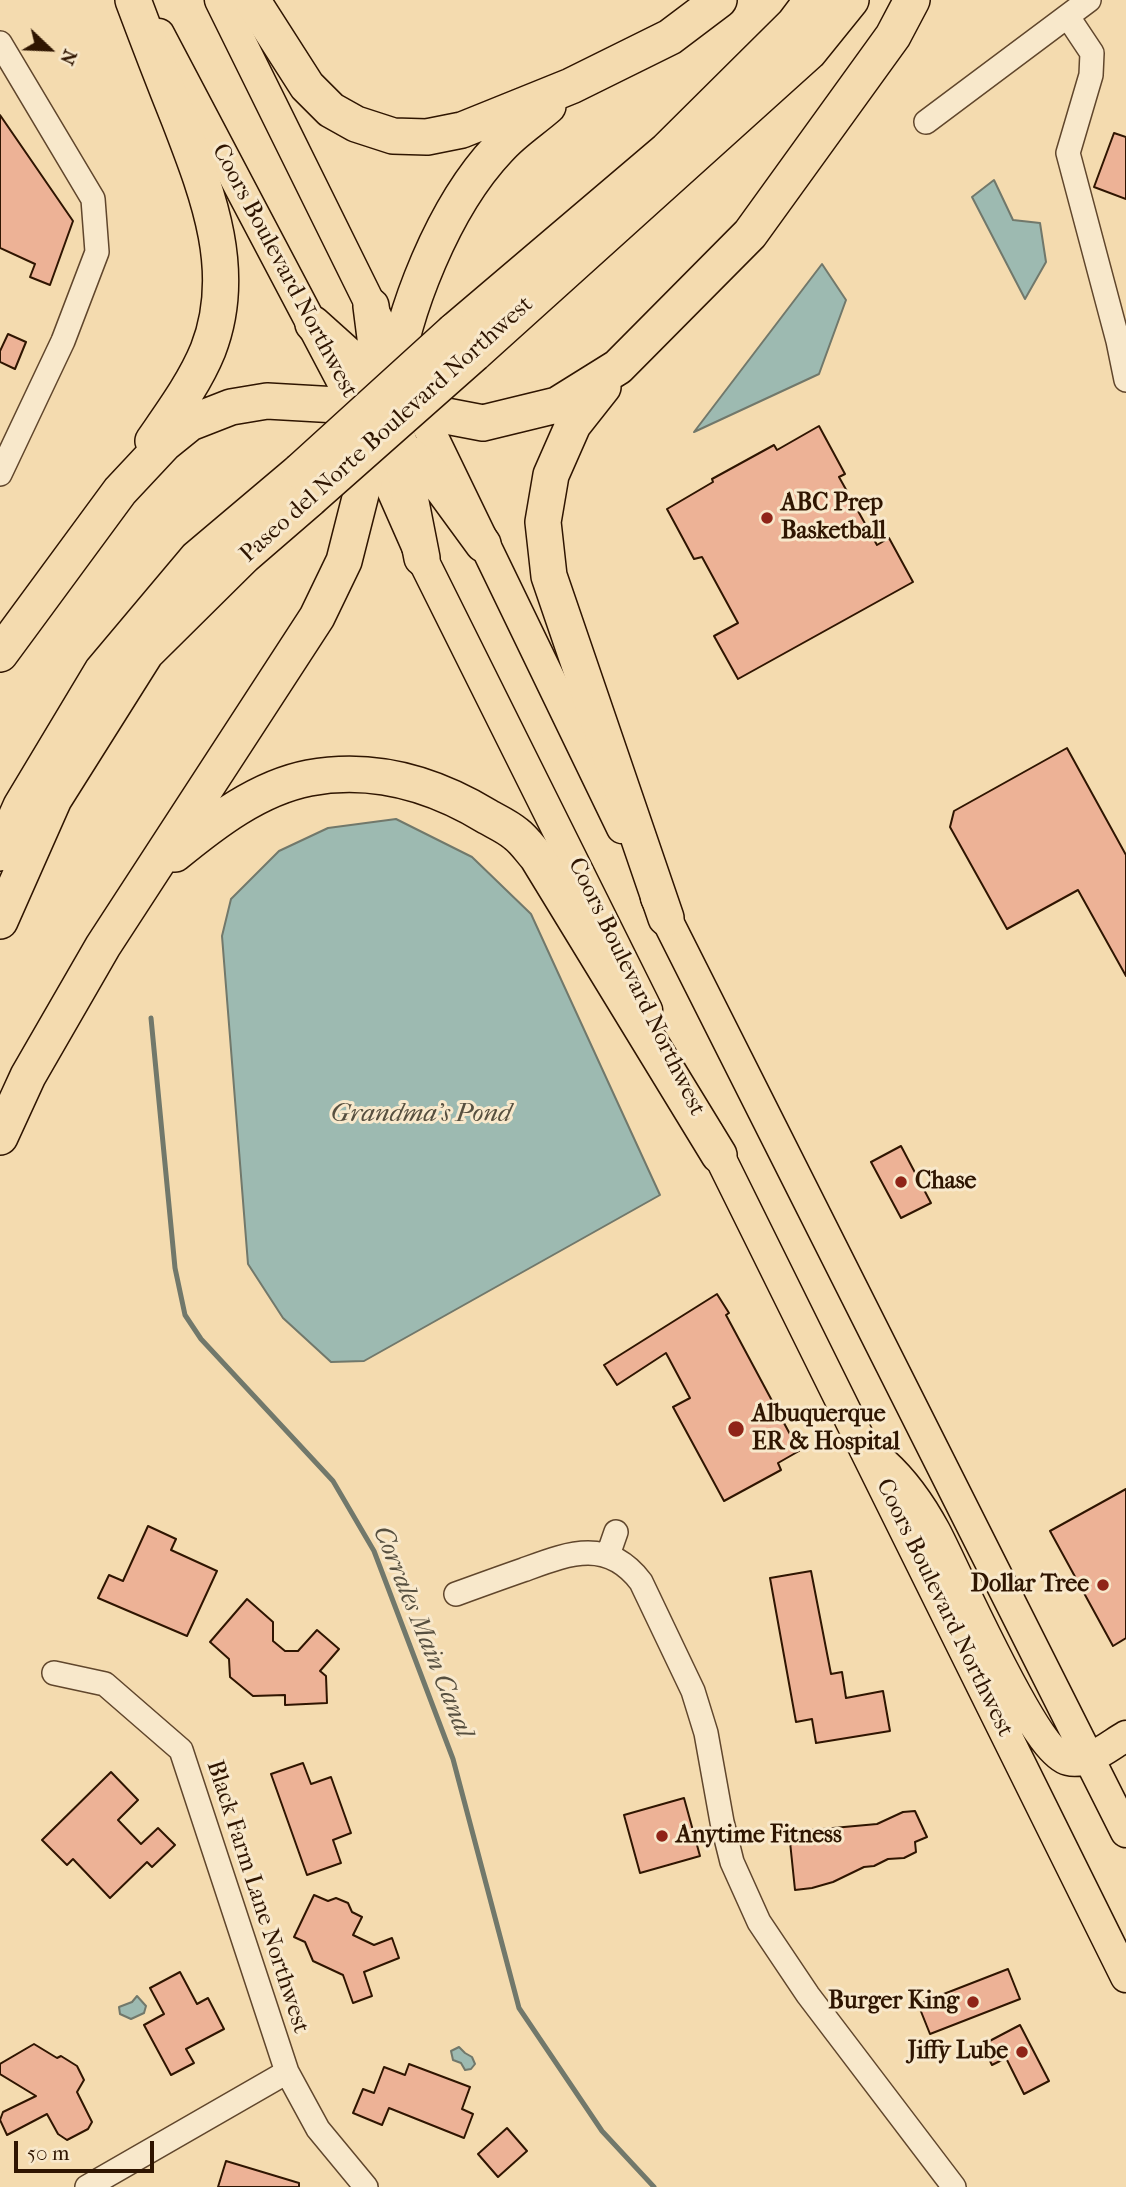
<!DOCTYPE html>
<html>
<head>
<meta charset="utf-8">
<style>
  body { margin:0 }
  #map { position:relative; width:1126px; height:2187px; overflow:hidden; background:#f4dbaf; font-family:"IM FELL French Canon",serif }
  canvas { display:block }
  .north { position:absolute; left:14px; top:14px; width:70px; height:70px; -webkit-text-stroke:5px #f8e8cb; paint-order:stroke; rotate:113deg; font-size:19px; font-weight:700; line-height:28px; text-align:center; color:#2f1501 }
  .north::after { content:''; display:block; margin:auto; width:24px; height:32px; background:#2f1501; clip-path:polygon(50% 0,100% 100%,50% 72%,0 100%) }
  .scale { position:absolute; left:14px; top:2141px; width:140px; height:32px; box-sizing:border-box; border:4px solid #2f1501; border-top:0; padding-left:9px; font-size:21px; line-height:24px; white-space:nowrap; color:#2f1501; -webkit-text-stroke:5px #f8e8cb; paint-order:stroke }
</style>
</head>
<body>
<div id="map">
<canvas width="1126" height="2187"></canvas>
<div class="north">N</div>
<div class="scale">50 m</div>
</div>
<script>
const c = document.querySelector('canvas').getContext('2d');
c.lineJoin = 'round';
function fill(path, color) { c.fillStyle = color; c.fill(path, 'evenodd'); }
function strokePath(path, color, width, dash) { c.strokeStyle = color; c.lineWidth = width; c.lineCap = dash ? 'butt' : 'round'; c.setLineDash(dash || []); c.stroke(path); }
function write(font, color, halo, rows, align = 'center') {
  c.font = font + ' "IM FELL French Canon",serif'; c.lineWidth = 6; c.setLineDash([]); c.textBaseline = 'middle'; c.strokeStyle = halo; c.fillStyle = color; for (const [text, x, y, turn = 0] of rows) {
    c.save(); c.translate(x, y); c.rotate((+turn || 0) * Math.PI / 180); c.textAlign = isNaN(turn) ? turn : align; if (halo) c.strokeText(text, 0, 0); c.fillText(text, 0, 0); c.restore();
  }
}
const water = new Path2D(`
  M994 180 1013 220 1040 223 1046 262 1025 299 972 197Z
  M822 264 846 300 819 374 694 432Z
  M396 819 472 857 531 914 660 1195 364 1361 331 1362 283 1318 248 1264 222 936 231 899 279 851 328 828Z
  M137 1996 146 2006 144 2013 131 2019 120 2014 119 2007 132 2002Z
  M459 2047 465 2053 472 2057 475 2064 471 2069 465 2070 461 2063 453 2060 451 2051Z`);
const stream = new Path2D(`
  M151 1018 175 1268 185 1315 201 1339 333 1481 374 1551 453 1759 519 2008 602 2131 654 2187`);
const building = new Path2D(`
  M0 115 73 221 50 285 30 277 35 264 0 248Z
  M1114 133 1126 137V199L1094 187Z
  M8 334 26 342 15 369 0 362V351Z
  M819 426 845 474 839 477 877 545 889 538 913 582 738 679 714 636 738 623 702 557 694 559 667 509 713 482 712 479 774 445 777 450Z
  M1067 748 1126 855V976L1078 890 1007 929 950 827 954 811Z
  M901 1146 931 1203 901 1218 871 1162Z
  M717 1294 729 1313 726 1315 799 1451 778 1463 781 1470 724 1501 673 1407 690 1398 666 1353 617 1385 604 1365Z
  M1126 1489V1638L1113 1646 1050 1531Z
  M148 1526 176 1539 171 1550 217 1571 187 1636 98 1598 109 1575 123 1581Z
  M811 1571 831 1674 842 1672 846 1698 883 1691 890 1731 816 1743 812 1719 796 1722 770 1578Z
  M247 1599 273 1622V1641L285 1651H298L317 1630 339 1649 320 1671 326 1676 327 1703 285 1705V1695L253 1696 230 1677 229 1659 210 1642Z
  M303 1763 311 1784 331 1777 351 1833 333 1840 341 1863 307 1875 271 1774Z
  M111 1772 138 1800 118 1820 141 1844 158 1828 175 1845 152 1867 147 1862 110 1898 73 1859 67 1865 42 1840Z
  M684 1798 700 1856 640 1873 624 1815Z
  M915 1811 927 1837 915 1842 916 1852 904 1858 888 1859 874 1866 864 1867 833 1882 812 1888 795 1890 789 1832 877 1824 903 1812Z
  M314 1895 328 1901 336 1898 348 1903 352 1912 362 1917 353 1935 374 1945 392 1938 399 1958 364 1972 372 1996 353 2003 343 1975 313 1961 305 1942 294 1937Z
  M1008 1969 1020 1999 930 2034 918 2004Z
  M180 1972 197 2004 208 1998 224 2029 186 2049 194 2063 171 2075 144 2025 164 2014 150 1988Z
  M1020 2025 1049 2081 1024 2094 1006 2058 992 2065 982 2045Z
  M34 2044 57 2058 61 2056 77 2066 84 2080 77 2092 92 2122 88 2129 67 2140 58 2134 47 2114 7 2135 0 2120 3 2112 36 2096 0 2074V2064Z
  M409 2064 470 2087 462 2109 473 2114 464 2138 389 2108 382 2125 353 2113 363 2089 374 2093 384 2067 405 2075Z
  M507 2128 527 2151 498 2177 478 2154Z
  M226 2161 299 2183V2187H218Z`);
const minor = new Path2D(`
  M1068 17 1092 53 1091 75 1068 153 1118 341 1126 340
  M0 43 93 199 97 252 63 341 0 474
  M926 122 1089 0
  M1118 341 1126 380
  M608 1555 616 1532
  M456 1594C478 1586 500 1578 523 1570 567 1554 607 1537 641 1582L693 1691 706 1733 722 1822 732 1862 759 1922 808 1995 954 2187
  M54 1673 105 1684 181 1750 287 2072 318 2129 366 2187
  M87 2187 287 2072`);
const major = new Path2D(`
  M220 0 381 326
  M159 34 355 406 422 558 647 1010
  M412 394 622 828
  M656 898 1126 1832
  M708 1133 1126 1977
  M884 1463C905 1482 922 1507 935 1531 956 1570 1033 1752 1068 1760 1088 1765 1110 1745 1126 1736`);
const highway = new Path2D(`
  M133 0C148 40 163 79 179 119 207 192 239 271 208 350 195 382 173 412 153 441
  M252 0 307 86 331 110 356 124 393 136 427 137 462 130 571 86 670 37 719 0
  M313 324 392 395 420 411 483 423 557 405 618 367 750 234 893 36 912 0
  M454 331 667 150 794 24 812 0
  M474 354 809 52 851 0
  M603 387 573 425 551 475 543 522 549 576 666 918
  M392 390C402 311 444 206 499 148 513 132 532 120 548 106
  M399 441 422 558
  M0 654 120 491 164 444 190 423 231 407 267 401 355 406 434 477 483 544
  M0 853 21 806 102 671 197 558 300 471
  M175 854C214 822 258 788 309 778 374 766 434 784 488 817 497 822 508 827 516 834 524 840 530 849 537 857L719 1155
  M0 921 54 799 146 653 244 556 310 499
  M0 1137 28 1076 103 946 317 617 344 561 378 427 381 385 371 306`);
const highwayBridge = new Path2D(`
  M300 471 454 331
  M310 499 474 354`);
const markers = [
  [767,518,7,"#8f2418"],
  [901,1182,7,"#8f2418"],
  [736,1429,9,"#8f2418"],
  [1103,1585,7,"#8f2418"],
  [662,1836,7,"#8f2418"],
  [973,2002,7,"#8f2418"],
  [1022,2052,7,"#8f2418"]
];
const streetNames = [
  ["Coors Boulevard Northwest",284,271,62],
  ["Paseo del Norte Boulevard Northwest",387,430,-42],
  ["Coors Boulevard Northwest",636,987,64],
  ["Coors Boulevard Northwest",944,1608,64],
  ["Black Farm Lane Northwest",257,1897,72]
];
const poiNames = [
  ["ABC Prep",781,504],
  ["Basketball",781,532],
  ["Chase",915,1182],
  ["Albuquerque",752,1415],
  ["ER & Hospital",752,1443],
  ["Dollar Tree",1089,1585,"right"],
  ["Anytime Fitness",676,1836],
  ["Burger King",959,2002,"right"],
  ["Jiffy Lube",1008,2052,"right"]
];
const waterNames = [
  ["Grandma's Pond",421,1115],
  ["Corrales Main Canal",422,1632,68]
];
fill(water, '#9dbab1');
strokePath(water, '#71786b', 2);
strokePath(stream, '#71786b', 5);
fill(building, '#edb296');
strokePath(building, '#2f1501', 2);
strokePath(minor, '#60462c', 26);
strokePath(major, '#2f1501', 33);
strokePath(highway, '#2f1501', 38);
strokePath(minor, '#f8e8cb', 23);
strokePath(major, '#f4dbaf', 30);
strokePath(highway, '#f4dbaf', 35);
strokePath(highwayBridge, '#2f1501', 38, []);
strokePath(highwayBridge, '#f4dbaf', 35);
for (const [x, y, r, color] of markers) { const dot = new Path2D(); dot.arc(x, y, r, 0, 2 * Math.PI); c.fillStyle = color; c.fill(dot); strokePath(dot, '#f8e8cb', 2.5); }
write('24px', '#2f1501', '#f8e8cb', streetNames);
write('bold 24px', '#2f1501', '#f8e8cb', poiNames, 'left');
write('italic 26px', '#564f3f', '#f8e8cb', waterNames);
</script>
</body>
</html>
